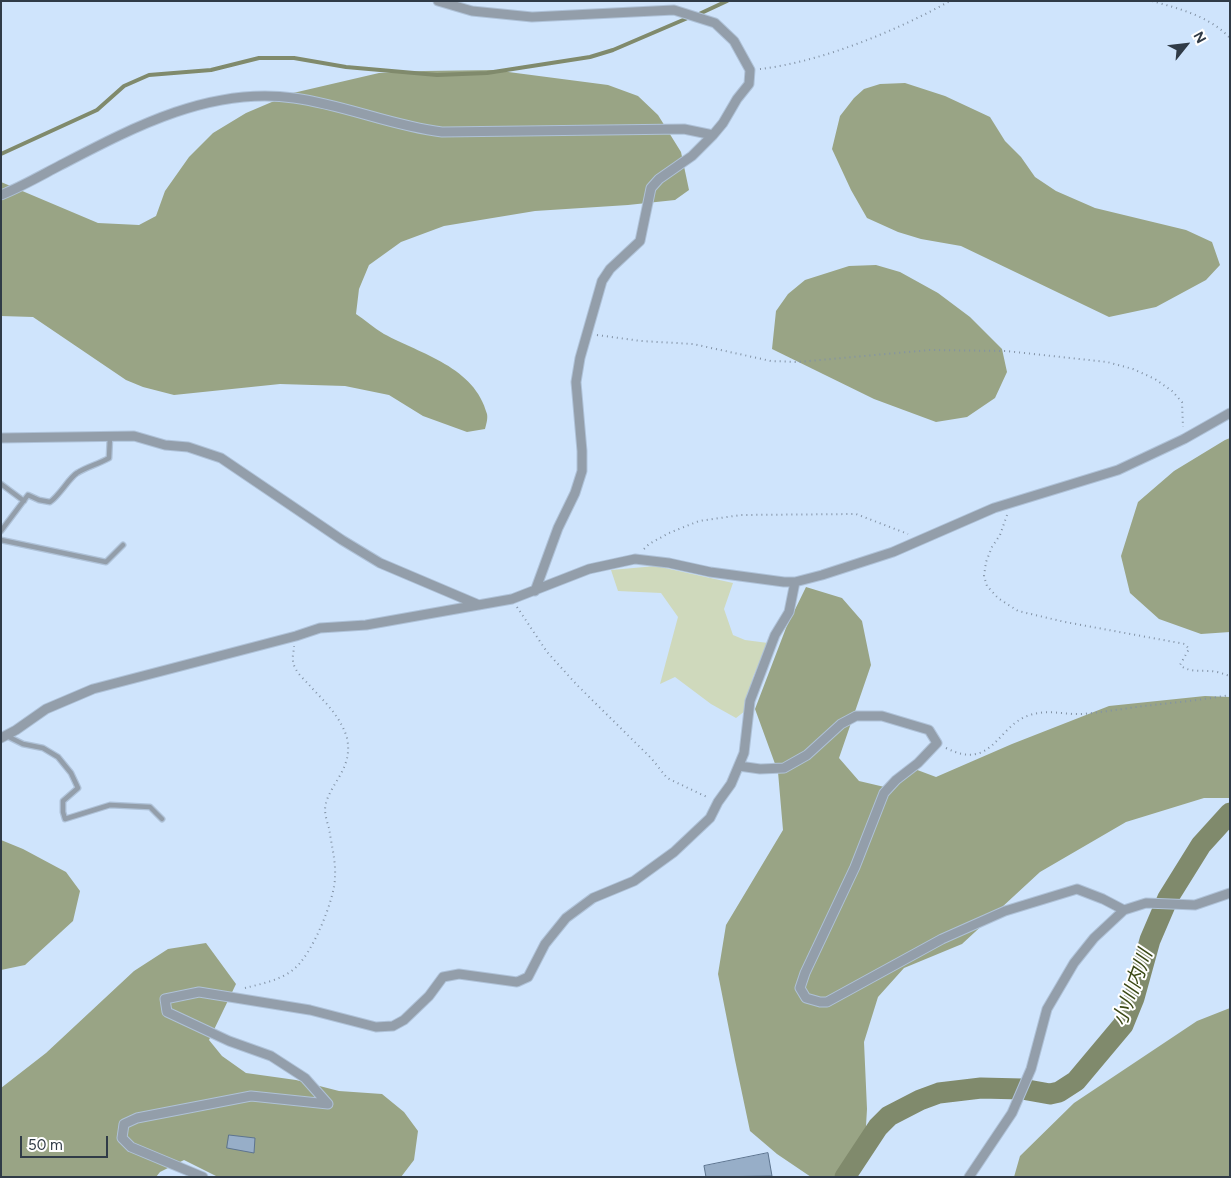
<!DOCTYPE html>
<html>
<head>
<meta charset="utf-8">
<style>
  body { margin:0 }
  #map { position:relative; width:1231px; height:1178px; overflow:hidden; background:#cfe4fc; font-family:Figtree,sans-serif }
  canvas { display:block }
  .frame { position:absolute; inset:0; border:2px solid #303b47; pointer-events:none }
  .north { position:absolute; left:1161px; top:20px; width:50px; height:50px; -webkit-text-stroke:4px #fff; paint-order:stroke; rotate:61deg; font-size:14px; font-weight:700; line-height:20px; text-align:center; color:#303b47 }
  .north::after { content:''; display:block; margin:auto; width:18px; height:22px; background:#303b47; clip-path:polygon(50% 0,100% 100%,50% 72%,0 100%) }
  .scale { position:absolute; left:20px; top:1136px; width:88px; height:22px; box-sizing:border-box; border:2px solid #303b47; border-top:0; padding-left:6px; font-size:15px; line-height:18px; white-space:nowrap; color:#303b47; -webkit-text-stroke:4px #fff; paint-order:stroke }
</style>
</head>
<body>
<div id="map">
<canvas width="1231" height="1178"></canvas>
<div class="frame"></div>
<div class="north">N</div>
<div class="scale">50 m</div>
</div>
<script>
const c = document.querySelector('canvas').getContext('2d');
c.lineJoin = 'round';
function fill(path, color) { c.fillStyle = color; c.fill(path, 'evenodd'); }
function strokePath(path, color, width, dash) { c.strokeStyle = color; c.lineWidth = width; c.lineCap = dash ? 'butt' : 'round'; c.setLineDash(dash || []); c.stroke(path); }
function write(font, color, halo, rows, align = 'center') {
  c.font = font + ' Figtree,"Noto Sans JP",sans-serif'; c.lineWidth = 4; c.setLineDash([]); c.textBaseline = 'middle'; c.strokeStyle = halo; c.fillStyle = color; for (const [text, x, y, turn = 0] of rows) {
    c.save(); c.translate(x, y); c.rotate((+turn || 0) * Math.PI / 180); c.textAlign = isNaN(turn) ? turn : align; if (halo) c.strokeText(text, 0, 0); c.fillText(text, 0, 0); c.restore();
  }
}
const green = new Path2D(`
  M656 566 733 583 724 609 733 635 745 640 768 643 753 677 745 711 736 718 711 704 675 677 660 684 678 617 661 593 618 591 611 570Z`);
const forest = new Path2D(`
  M493 70 608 85 638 96 658 115 681 152 689 190 675 200 628 205 535 211 444 226 401 242 369 265 359 289 356 314C365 320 374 328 384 334 421 354 475 367 487 414 488 419 486 425 485 429L467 432 423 416 389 395 345 386 280 384 174 395 143 387 126 380 33 317 1 316V182L98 223 139 225 156 216 165 191 189 157 213 133 246 113 293 93 379 73 424 71Z
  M905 83 945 96 990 117 1005 141 1021 157 1035 177 1056 191 1095 208 1186 230 1212 242 1220 265 1206 280 1156 307 1109 317 961 246 921 239 898 232 867 218 851 190 832 149 840 116 854 98 864 89 880 84Z
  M876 265 900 272 938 293 970 317 1002 349 1007 372 995 398 967 417 936 422 874 399 772 349 776 311 788 294 805 280 849 266Z
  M1230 438V632L1201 634 1159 619 1130 593 1121 556 1138 502 1174 471 1225 440Z
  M806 587 842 598 862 621 871 665 839 758 859 781 893 789 912 768 936 777 1012 744 1109 706 1205 696 1230 697V798H1204L1126 822 1040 872 962 944 904 968 878 997 864 1042 867 1109 864 1160 852 1177H811L777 1154 750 1131 735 1060 718 974 726 925 783 830 778 772 755 709 786 628Z
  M1 840 23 849 66 872 80 891 73 921 25 965 1 970Z
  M206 943 236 984 209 1040 222 1056 246 1073 296 1080 339 1091 382 1094 404 1112 418 1131 414 1160 401 1177H218L184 1160 160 1172 156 1177H1V1088L46 1053 134 971 168 949Z
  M1230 1008V1177H1014L1020 1156 1074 1103 1197 1021Z`);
const stream = new Path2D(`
  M697 15 727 1
  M1 154 97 110 124 86 149 75 211 70 259 58H294L346 67 437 75 487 73 590 57 613 50 690 17`);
const river = new Path2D(`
  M845 1177 878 1127 889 1116 920 1100 939 1093 981 1088 1022 1089 1050 1094 1059 1092 1076 1081 1123 1025 1134 998 1150 940 1168 898 1201 845 1230 813`);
const building = new Path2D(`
  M229 1135 255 1138 254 1153 227 1148Z
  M768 1153 772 1176 706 1177 704 1166Z`);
const path = new Path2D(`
  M1152 1C1180 9 1209 16 1230 38
  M760 69C821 62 896 31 950 1
  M597 335 641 341 693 344 771 361 798 362 930 350 1006 351 1107 362 1133 369 1155 379 1172 391 1182 402 1183 427
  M1007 515 1000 535 992 547 986 562 984 576 987 586 998 598 1018 611 1065 622 1185 644 1189 649 1180 665C1191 674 1204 669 1217 672 1222 673 1226 675 1230 676
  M644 549 649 544 669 533 699 521 741 515 856 514 908 534
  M517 607 547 652 577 685 652 759 667 778 709 798
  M946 748C993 772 997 725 1030 715 1048 709 1065 715 1083 714 1103 712 1123 709 1143 706 1172 703 1201 700 1230 695
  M245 988C261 984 281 980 294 969 312 955 335 899 335 877 336 861 331 843 329 828 327 822 325 815 325 809 327 785 354 770 347 738 341 717 324 701 310 686 304 679 294 671 293 661 292 657 294 651 294 646`);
const service = new Path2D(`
  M1 484 24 501
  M1 531 28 495 39 500 50 502C60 495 69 478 77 473 86 467 99 464 109 458L110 436
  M1 540 106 562 123 545
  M7 736 23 744 43 748 58 757 71 773 78 788 63 801V812L65 819 110 805 150 807 162 819`);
const minor = new Path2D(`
  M438 1 472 11 532 17 674 10 715 23 734 41 750 70 749 84 737 99 723 123 713 135 692 156 659 179 651 188 640 241 610 269 602 281 580 358 576 382 582 451V471L575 493 558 528 535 591
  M1 195C21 187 40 176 59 166 132 128 210 86 294 98 345 105 392 126 442 132L684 129 713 135
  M1 438 134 436 165 445 188 447 221 458 342 540 380 563 479 605
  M1 738 16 730 46 709 93 689 296 636 320 628 366 625 512 599 589 569 635 559 669 563 710 572 784 582H795L822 575 893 552 994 508 1118 470 1184 439 1230 413
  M739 766 760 769 784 768 807 755 841 724 856 716H882L929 730 937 743 918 763 896 780 884 793 855 867 805 973 800 988 806 998 820 1002H827L942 939 1005 911 1077 889 1103 899 1124 910
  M203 1177 131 1147 122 1138 124 1124 137 1118 251 1096 328 1104 305 1078 271 1056 229 1041 167 1012 165 999 199 992 310 1010 376 1027 393 1026 404 1020 429 996 443 977 459 974 517 982 528 977 545 944 566 918 593 898 634 881 674 852 710 818 718 802 731 784 744 753 750 701 775 635 789 612 795 582
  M969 1177 1012 1113 1031 1069 1047 1009 1074 963 1094 938 1124 910 1146 903 1195 905 1230 893`);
const waterNames = [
  ["小川内川",1133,988,-70]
];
fill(green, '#cfd9bc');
fill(forest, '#99a485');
strokePath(stream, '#808a6c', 4);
strokePath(river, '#808a6c', 21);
fill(building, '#97aec8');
strokePath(building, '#5d748f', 1);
strokePath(service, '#afc2d8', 7);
strokePath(minor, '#afc2d8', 11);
strokePath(path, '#8292a5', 2, [1, 4]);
strokePath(service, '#939eaa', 4.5);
strokePath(minor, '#939eaa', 9);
write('italic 20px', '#3b4916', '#fff', waterNames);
</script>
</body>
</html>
